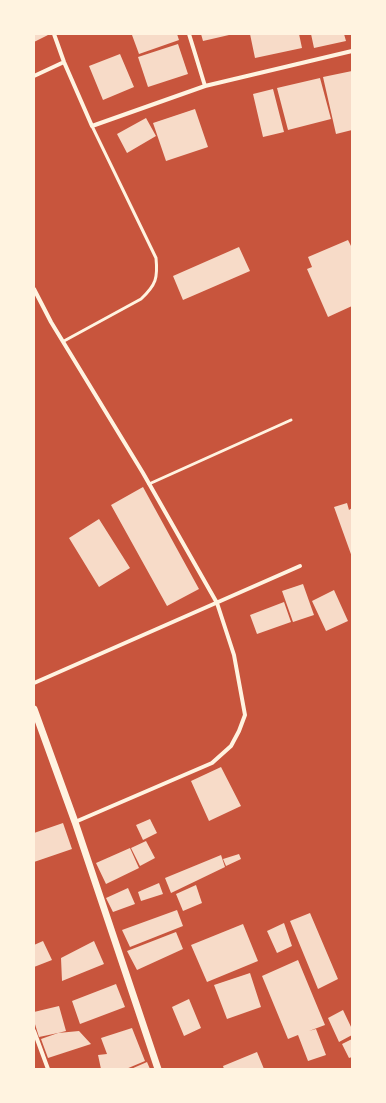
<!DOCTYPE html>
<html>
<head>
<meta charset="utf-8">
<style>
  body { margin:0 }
  #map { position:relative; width:386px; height:1103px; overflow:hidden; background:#c8553d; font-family:Helvetica,sans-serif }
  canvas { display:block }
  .frame { position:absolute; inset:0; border:35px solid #fff3e0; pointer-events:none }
</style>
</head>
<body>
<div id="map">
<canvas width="386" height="1103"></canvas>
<div class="frame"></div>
</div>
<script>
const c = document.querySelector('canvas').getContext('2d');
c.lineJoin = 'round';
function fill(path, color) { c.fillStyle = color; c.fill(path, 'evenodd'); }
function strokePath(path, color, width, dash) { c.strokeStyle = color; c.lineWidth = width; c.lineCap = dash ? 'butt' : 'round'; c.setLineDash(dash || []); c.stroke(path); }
const building = new Path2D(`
  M34 34H47L48 35 34 42Z
  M135 34H177L179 40 139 54 132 35Z
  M201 34H229V35L203 41Z
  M250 34H299L302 48 255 58Z
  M311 34H344L346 41 314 48Z
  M178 44 188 74 148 87 138 57Z
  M120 54 134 87 103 100 89 66Z
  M352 71V130L336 134 323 77Z
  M320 78 331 119 288 130 277 88Z
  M273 89 284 132 263 137 253 94Z
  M195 109 208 147 166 161 153 123Z
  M146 118 156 136 127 153 117 134Z
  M348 240 352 248V306L328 317 307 269 312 267 308 257Z
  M239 247 250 271 183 300 173 276Z
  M143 487 199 589 167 606 111 505Z
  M347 503 349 510 352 508V557L334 507Z
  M99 519 130 568 99 587 69 538Z
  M303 584 314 615 293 622 282 591Z
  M334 590 348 621 326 631 312 601Z
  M284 602 291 622 257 634 250 615Z
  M221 767 241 806 209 821 191 781Z
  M150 819 157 833 143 840 136 825Z
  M63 823 72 849 34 862V833Z
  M146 841 155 858 140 866 131 848Z
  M130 848 139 868 106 884 96 863Z
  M239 854 241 859 226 866 223 859Z
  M221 855 225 867 171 893 165 878Z
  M159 883 163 894 141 901 138 892Z
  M196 885 202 903 183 911 176 894Z
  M128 888 135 904 113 912 106 898Z
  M177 910 183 926 130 947 122 930Z
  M310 913 338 979 318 989 290 921Z
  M284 923 292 946 277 953 267 931Z
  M243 924 258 961 207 982 191 945Z
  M176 932 183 949 137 970 127 951Z
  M43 941 52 960 34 967V945Z
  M94 941 104 964 62 981 61 958Z
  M298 960 325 1025 309 1031 316 1029 326 1055 308 1061 298 1035 288 1039 262 976Z
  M250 973 261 1007 227 1019 214 985Z
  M116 984 125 1007 80 1024 72 1001Z
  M189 999 201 1028 184 1036 172 1007Z
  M59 1006 66 1031 58 1033 79 1031 91 1044 48 1058 41 1039 58 1033 39 1037 34 1021V1012Z
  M343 1010 352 1029V1035L339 1042 328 1018Z
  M132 1028 145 1061 126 1069H101L98 1055 107 1054 101 1038Z
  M352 1039V1057L349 1058 342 1044Z
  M257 1052 264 1069H224L223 1066Z
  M147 1062 150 1069H131Z`);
const service = new Path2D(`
  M64 341 141 299C156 285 158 278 156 258L92 126
  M149 484 291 420`);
const minor = new Path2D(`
  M54 34 64 62 92 126 205 86 352 51
  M189 34 205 86
  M34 76 64 62
  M34 289 51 322 143 473 217 603 234 655 245 715 239 731 231 746 212 763 75 822
  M34 683 300 566
  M34 1031 48 1069`);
const tertiary = new Path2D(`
  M34 709 75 822 158 1069`);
fill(building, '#f7dbc8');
strokePath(service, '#fff3e0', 3);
strokePath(minor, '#fff3e0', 4);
strokePath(tertiary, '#fff3e0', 7);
</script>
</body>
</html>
